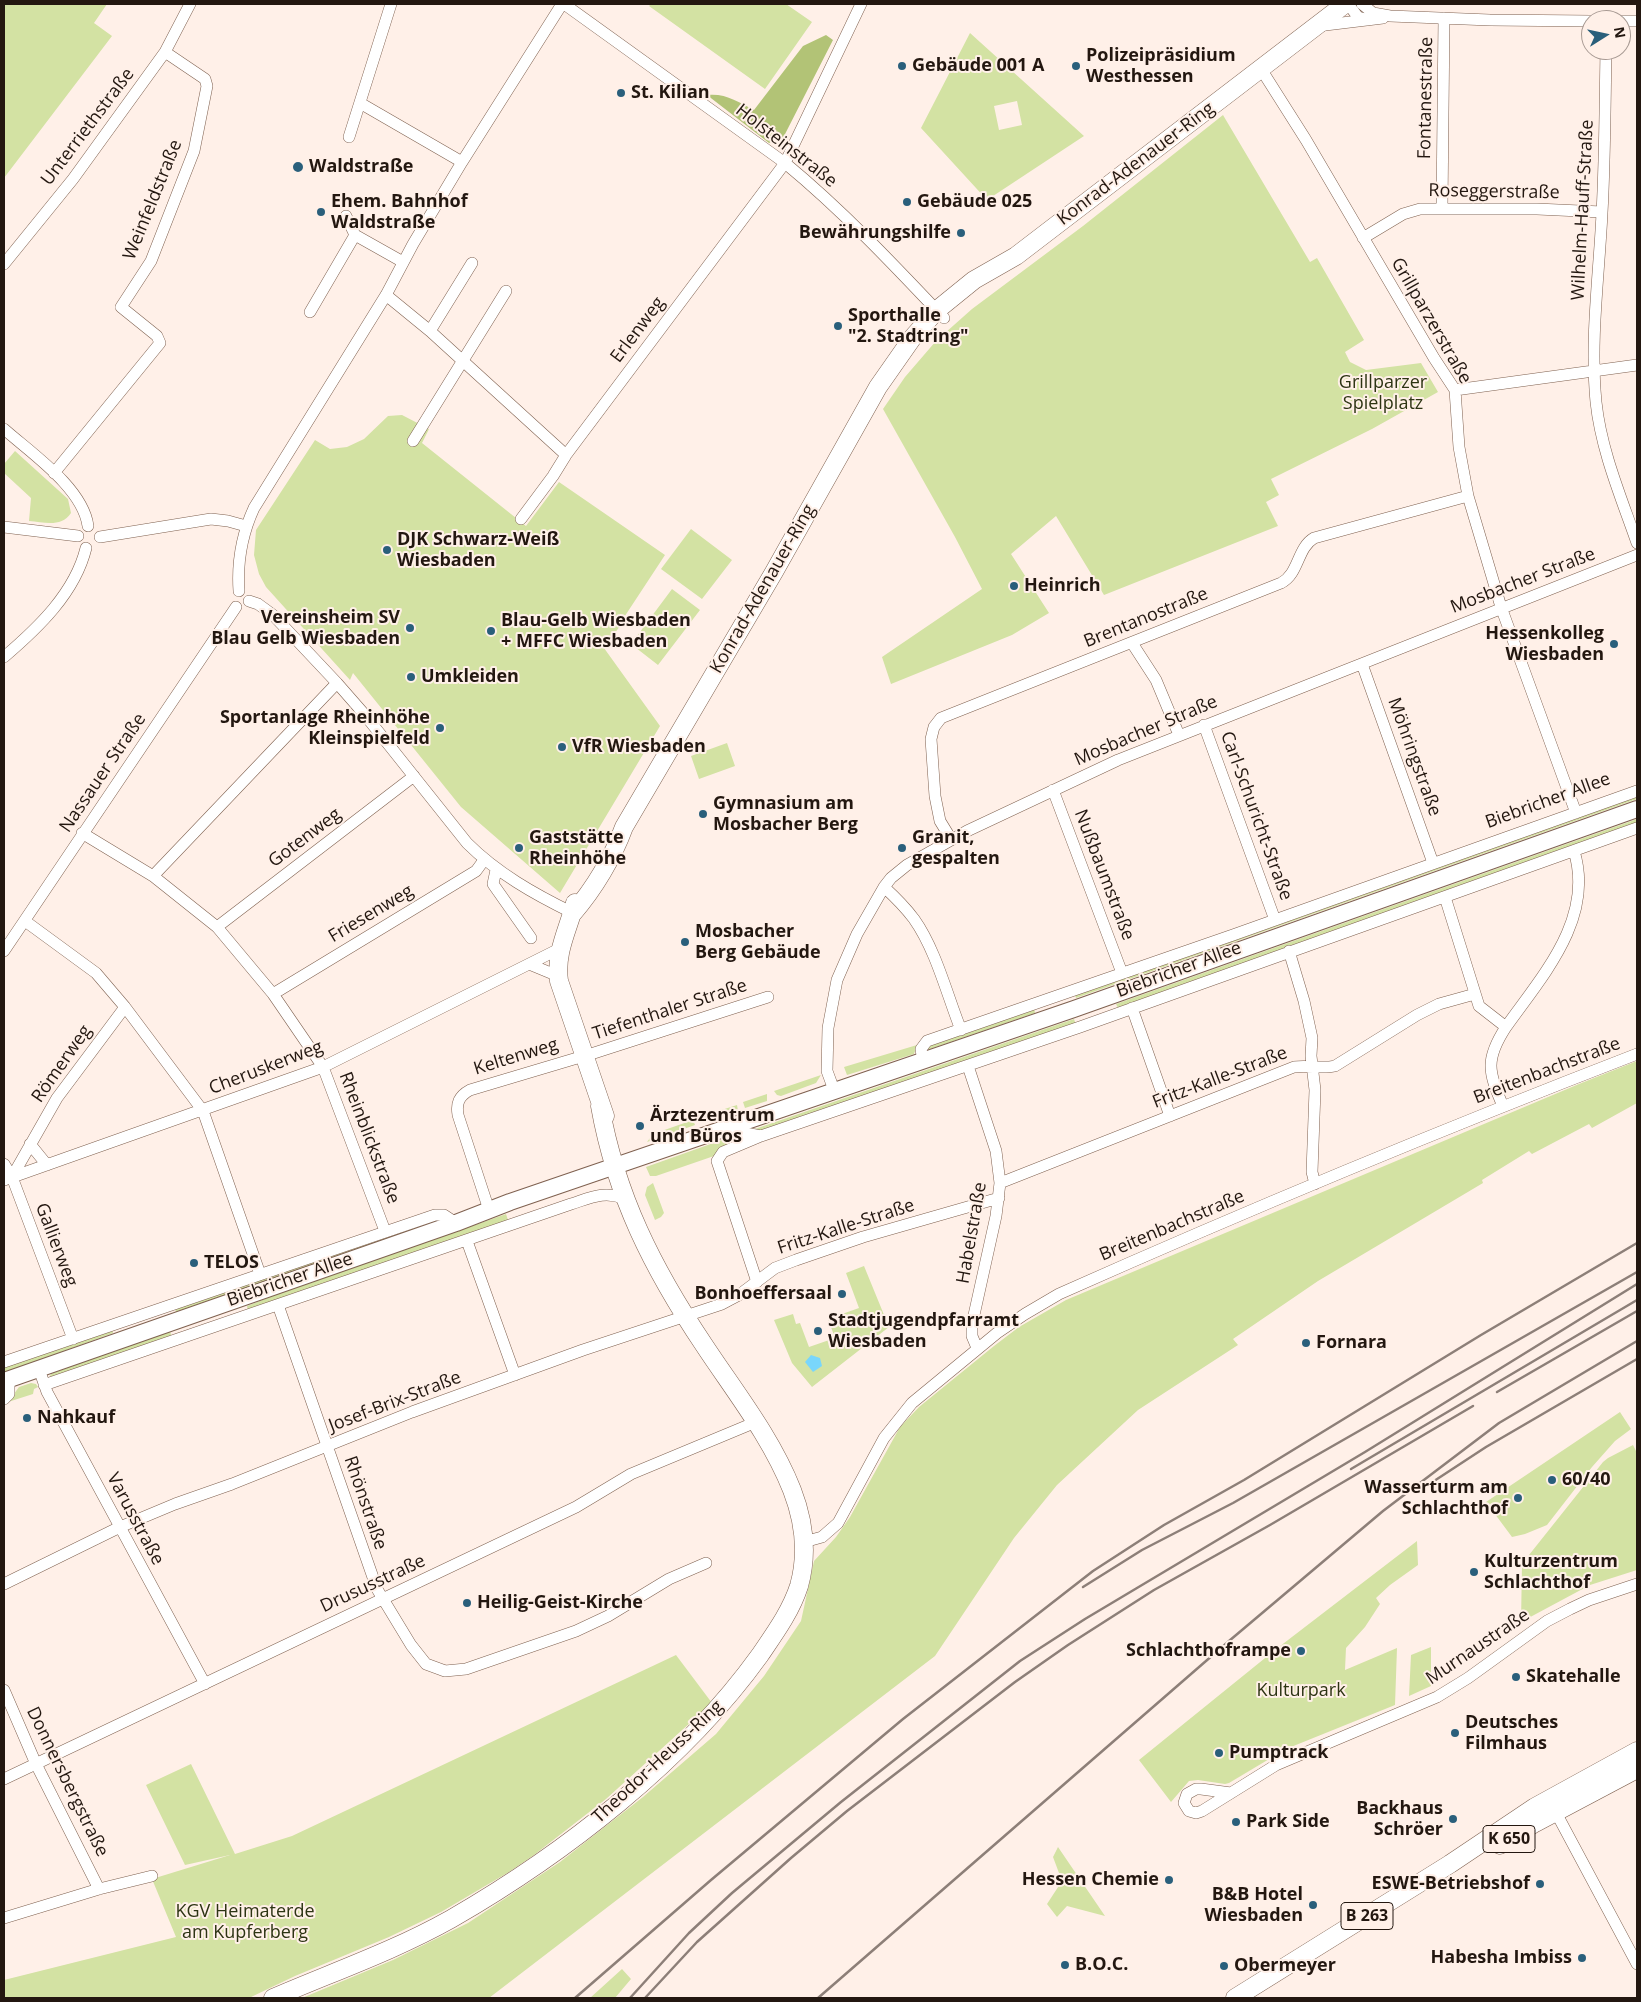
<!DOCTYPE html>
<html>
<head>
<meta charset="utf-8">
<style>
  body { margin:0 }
  #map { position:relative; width:1641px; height:2002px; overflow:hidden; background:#fff0e8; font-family:"Open Sans",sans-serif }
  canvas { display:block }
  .frame { position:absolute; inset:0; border:5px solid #231710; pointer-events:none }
  .north { position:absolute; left:1581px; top:10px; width:50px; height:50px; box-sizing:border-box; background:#fff0e8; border:1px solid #a79992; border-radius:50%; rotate:80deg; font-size:14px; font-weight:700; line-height:20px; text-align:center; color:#231710 }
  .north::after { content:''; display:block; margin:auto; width:18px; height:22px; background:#2a5f7b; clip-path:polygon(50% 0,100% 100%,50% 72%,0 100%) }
</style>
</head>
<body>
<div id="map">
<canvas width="1641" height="2002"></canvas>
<div class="frame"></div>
<div class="north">N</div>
</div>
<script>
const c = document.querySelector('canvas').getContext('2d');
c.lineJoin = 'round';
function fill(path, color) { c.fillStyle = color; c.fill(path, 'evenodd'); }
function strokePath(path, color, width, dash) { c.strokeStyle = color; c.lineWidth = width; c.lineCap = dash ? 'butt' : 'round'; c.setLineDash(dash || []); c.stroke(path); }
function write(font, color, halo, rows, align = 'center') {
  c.font = font + ' "Open Sans",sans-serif'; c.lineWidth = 4; c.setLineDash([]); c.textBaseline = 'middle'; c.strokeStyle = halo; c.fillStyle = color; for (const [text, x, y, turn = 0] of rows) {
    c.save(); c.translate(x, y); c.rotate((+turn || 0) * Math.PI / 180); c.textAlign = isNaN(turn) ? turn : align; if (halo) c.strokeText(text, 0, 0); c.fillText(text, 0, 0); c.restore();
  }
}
const green = new Path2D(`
  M4 4H107L94 23 112 36 4 178Z
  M651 4H786L812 22 765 89 649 6Z
  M970 33 1084 136 987 200 921 128ZM1017 101 1022 125 999 130 994 106Z
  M1223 115 1310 262 1317 258 1364 340 1345 352 1350 362 1366 370 1421 363 1438 392 1372 429 1271 479 1279 495 1266 502 1278 526 1104 595 1056 516 1011 554 1049 613 1012 635 891 684 882 657 982 589 955 537 883 409 905 377 936 341 972 309 1083 226Z
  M402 415 429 429 422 443 526 526 559 482 665 555 619 625 620 626 604 648 660 726 560 893 461 807 353 673 350 680 266 587 259 574 254 555 256 530 315 440 330 449 347 447 364 439 388 416Z
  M15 451 68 499 71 513C61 528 44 522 29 521L31 498 4 473V464Z
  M691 529 732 560 702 599 661 569Z
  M672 589 700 610 658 665 631 644Z
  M727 743 735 766 699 779 691 756Z
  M1637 793V799L1076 998 1074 993Z
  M1637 819V826L1119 1010 1116 1004Z
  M1034 1008 1035 1013 924 1051 925 1047Z
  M1074 1019 1076 1025 766 1131 752 1130Z
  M917 1045 914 1054 847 1075 844 1067Z
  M1637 1061V1103L1592 1128 1589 1124 1532 1154 1529 1151 1482 1180 1483 1183 1318 1281 1233 1339 1238 1345 1138 1410 1057 1485 1014 1538 935 1656 489 1998H302L393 1960 468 1923 560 1862 643 1797 716 1734 764 1676 801 1621 814 1561 836 1537 850 1517 900 1427 919 1407 994 1346 1019 1327 1066 1300 1579 1084Z
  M821 1075 816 1083 781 1096 777 1095 774 1091Z
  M767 1094V1101L745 1108 743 1102Z
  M737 1105 738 1111 705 1122 703 1116Z
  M693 1120 695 1125 647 1142 653 1134Z
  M733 1136 746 1139 714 1156 656 1176H650L646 1167Z
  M653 1183 664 1213 661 1217 655 1220 645 1195 647 1187Z
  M506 1214 508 1220 248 1311 247 1306 270 1297Z
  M431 1220H442L176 1313 175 1308Z
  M864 1266 889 1327 812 1387 792 1363 774 1320 793 1314 796 1324 800 1323 809 1347 835 1338 828 1319 859 1308 846 1273Z
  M112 1329 113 1333 4 1373V1367Z
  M170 1331 172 1338 49 1378 51 1374 56 1372Z
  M31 1383 36 1384 38 1387 34 1389 33 1394 8 1402 19 1387Z
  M1620 1412 1631 1429 1615 1441 1592 1467 1547 1525 1525 1534 1512 1537 1486 1502Z
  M1633 1445 1637 1453V1570L1590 1585 1521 1622 1522 1563 1529 1561V1555L1603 1462 1608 1458Z
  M1417 1541 1418 1565 1390 1585 1376 1598 1380 1604 1365 1627 1346 1648 1345 1670 1397 1648 1395 1705 1286 1749 1229 1783 1225 1784 1198 1780 1189 1781 1171 1802 1139 1760 1275 1650Z
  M1431 1647V1686L1409 1696 1411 1655Z
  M676 1655 712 1703 606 1799 534 1855 509 1872 441 1912 389 1937 295 1976 249 1998H4V1980L176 1937 152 1879 230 1855 185 1865 146 1785 191 1764 235 1854 292 1836Z
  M1058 1847 1105 1916 1067 1906 1057 1917 1047 1904 1062 1881 1053 1857Z
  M622 1969 631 1979 615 1998H590Z`);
const forest = new Path2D(`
  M826 35 833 40 783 138 769 143 707 95C726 93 738 102 754 110L803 46Z`);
const water = new Path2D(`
  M811 1355 820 1358 822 1366 813 1372 805 1362Z`);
const minor = new Path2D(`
  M564 4 785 163C842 210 893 264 944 318
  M1348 4 1358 17 1368 20
  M1362 4 1373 13 1390 16 1490 20 1591 21
  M1621 21H1637
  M1317 26 1383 18
  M1606 50C1605 104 1605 159 1602 213 1599 276 1590 339 1596 402 1601 450 1621 497 1637 543
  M1261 69 1306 140 1434 358 1455 390 1459 447 1468 496 1501 607 1576 813
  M360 103 462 162
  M349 137 391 4
  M1442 208 1444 18
  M346 216 355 235 403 262
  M1363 238 1403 214 1420 209H1537L1602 212
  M4 264 73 179 165 52 190 4
  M386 295 430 331 566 455
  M310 312 355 235
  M430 331 472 263
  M1455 390 1637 365
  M4 429C31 453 83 488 88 526
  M413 441 506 291
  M54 473 160 343 157 336 121 307 151 261 194 151 207 86 205 79 165 52
  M521 519 553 476 566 455 785 163 861 4
  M4 527 78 536
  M100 537 211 519 228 521 246 526
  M239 591C237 562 242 534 254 508L386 295 413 244 462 162 562 4
  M249 601 258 604 273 615 337 683 365 715 467 843C497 873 534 894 573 913
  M1132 643 1156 680 1179 735
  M4 657C38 628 75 593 86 548
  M1362 664 1433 863
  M1204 725 1275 920
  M1053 790 1122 973
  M82 833 153 876 217 927 273 994 323 1067 385 1231
  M951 839 940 821 935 796 931 739 934 727 941 718 1281 583C1299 574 1297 548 1314 538L1468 496
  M496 870 493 884 531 938
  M153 876 337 683
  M884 887C895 897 905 907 914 919 936 950 947 995 961 1030
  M1445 897 1479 1006 1506 1027C1485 1059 1488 1072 1503 1106
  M25 921 96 973 125 1007 203 1111 260 1274
  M217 927 414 776
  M4 951 236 607
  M1289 951 1304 1001 1312 1038 1311 1056 1315 1090 1312 1172 1315 1184
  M529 964 558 976
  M273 994 476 871 484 860
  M1132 1008 1170 1116
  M1506 1027C1542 976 1595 919 1574 851
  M923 1061 921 1049 927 1041 1233 935 1637 791
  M968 1066 996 1151 1000 1183 996 1216 972 1324V1336L977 1348
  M834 1090 827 1071 828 1028 837 980 857 934 884 887 891 878 907 865 967 831 1118 760 1637 555
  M733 1126 745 1133 761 1136
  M30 1144 47 1165
  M4 1164 12 1177 73 1339
  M12 1177 57 1098 125 1007
  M4 1180 323 1067 559 949
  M1000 1183 1294 1067C1308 1065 1322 1069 1335 1066L1417 1015 1439 1004 1475 994
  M489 1210 458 1115C456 1103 459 1096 470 1090L594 1053 768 997
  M467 1241 515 1375
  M757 1282 717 1161 723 1152 761 1136 1080 1027 1637 828
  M278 1305 377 1589 411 1645 426 1664 445 1671 466 1669 576 1631 608 1616 669 1579 706 1563
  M4 1362 435 1215H444L456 1223
  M39 1369 47 1392 205 1684
  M44 1385 571 1204C590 1198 605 1190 625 1199
  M4 1399 9 1394V1379
  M804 1542 822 1537 838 1523 884 1438 912 1403 997 1333 1025 1314 1059 1294C1250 1209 1443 1129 1637 1054
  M4 1584 120 1527 175 1504 232 1484 412 1412 583 1350 722 1304 739 1295 775 1268 796 1260 863 1237 999 1198
  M4 1690 36 1764 99 1889
  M4 1779 576 1507 631 1474 756 1422
  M1231 1793 1201 1789H1196L1187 1794 1184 1803 1189 1811 1196 1813 1202 1811 1276 1765 1437 1697 1468 1678 1547 1621 1570 1609 1589 1600 1637 1584
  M1553 1807 1637 1964
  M4 1918 99 1889 152 1876`);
const secondary = new Path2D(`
  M4 1381 456 1223 510 1202 1074 1009 1637 809`);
const primary = new Path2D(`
  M575 903C568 930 555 952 559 981L605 1116
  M573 913C594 889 613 857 624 827L774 572 878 387 913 337 937 310 974 280 1016 256 1345 4
  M1500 1845 1535 1823 1637 1769
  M273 1998C333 1972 394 1951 451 1919 564 1854 684 1761 760 1655 775 1633 791 1611 799 1586 808 1554 804 1521 792 1490 771 1437 735 1392 704 1345 653 1269 616 1196 600 1106
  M1235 1998 1450 1864 1535 1807 1637 1751`);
const rail = new Path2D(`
  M1497 1392 1637 1311
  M1351 1469 1637 1300
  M1428 1485 1486 1447 1637 1359
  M1083 1587 1142 1550 1233 1503 1637 1272
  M575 1998 711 1880 903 1719 1093 1571 1164 1525 1244 1480 1481 1335 1637 1243
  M630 1998 689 1933 732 1893 841 1802 1020 1661 1085 1619 1365 1452 1637 1284
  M645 1998 697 1942 791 1858 847 1811 1015 1682 1068 1645 1154 1590 1270 1525 1473 1406
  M818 1998 1229 1641 1383 1511 1499 1423 1637 1341`);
const markers = [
  [902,66,5,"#2a5f7b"],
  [1076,66,5,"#2a5f7b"],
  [621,93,5,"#2a5f7b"],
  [298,167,6,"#2a5f7b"],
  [907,202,5,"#2a5f7b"],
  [321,212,5,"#2a5f7b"],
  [961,233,5,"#2a5f7b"],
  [838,326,5,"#2a5f7b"],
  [387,550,5,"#2a5f7b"],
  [1014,586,5,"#2a5f7b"],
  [410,628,5,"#2a5f7b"],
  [491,631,5,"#2a5f7b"],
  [1614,644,5,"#2a5f7b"],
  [411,677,5,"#2a5f7b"],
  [440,728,5,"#2a5f7b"],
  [562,747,5,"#2a5f7b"],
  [703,814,5,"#2a5f7b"],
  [519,848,5,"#2a5f7b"],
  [902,848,5,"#2a5f7b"],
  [685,942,5,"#2a5f7b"],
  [640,1126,5,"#2a5f7b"],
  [194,1263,5,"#2a5f7b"],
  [842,1294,5,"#2a5f7b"],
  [818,1331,5,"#2a5f7b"],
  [1306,1343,5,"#2a5f7b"],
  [27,1418,5,"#2a5f7b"],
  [1552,1480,5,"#2a5f7b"],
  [1518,1498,5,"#2a5f7b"],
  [1474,1572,5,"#2a5f7b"],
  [467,1603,5,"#2a5f7b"],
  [1301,1651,5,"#2a5f7b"],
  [1516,1677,5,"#2a5f7b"],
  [1455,1733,5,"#2a5f7b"],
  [1219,1753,5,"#2a5f7b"],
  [1453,1819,5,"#2a5f7b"],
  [1236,1822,5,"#2a5f7b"],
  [1169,1880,5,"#2a5f7b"],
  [1540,1884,5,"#2a5f7b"],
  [1313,1905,5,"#2a5f7b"],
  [1582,1958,5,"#2a5f7b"],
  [1065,1965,5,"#2a5f7b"],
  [1224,1966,5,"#2a5f7b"]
];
const shields = [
  [1509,1839,52],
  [1367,1916,52]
];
const shieldNames = [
  ["K 650",1509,1839],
  ["B 263",1367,1916]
];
const poiNames = [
  ["Polizeipräsidium",1086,56],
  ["Westhessen",1086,77],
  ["Gebäude 001 A",912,66],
  ["St. Kilian",631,93],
  ["Waldstraße",309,167],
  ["Ehem. Bahnhof",331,202],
  ["Waldstraße",331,223],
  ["Gebäude 025",917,202],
  ["Bewährungshilfe",951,233,"right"],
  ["Sporthalle",848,316],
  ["\"2. Stadtring\"",848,337],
  ["DJK Schwarz-Weiß",397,540],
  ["Wiesbaden",397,561],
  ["Heinrich",1024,586],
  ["Vereinsheim SV",400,618,"right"],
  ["Blau Gelb Wiesbaden",400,639,"right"],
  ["Blau-Gelb Wiesbaden",501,621],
  ["+ MFFC Wiesbaden",501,642],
  ["Hessenkolleg",1604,634,"right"],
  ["Wiesbaden",1604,655,"right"],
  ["Umkleiden",421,677],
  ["Sportanlage Rheinhöhe",430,718,"right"],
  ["Kleinspielfeld",430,739,"right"],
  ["VfR Wiesbaden",572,747],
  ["Gymnasium am",713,804],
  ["Mosbacher Berg",713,825],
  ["Gaststätte",529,838],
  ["Rheinhöhe",529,859],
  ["Granit,",912,838],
  ["gespalten",912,859],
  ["Mosbacher",695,932],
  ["Berg Gebäude",695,953],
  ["Ärztezentrum",650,1116],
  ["und Büros",650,1137],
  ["TELOS",204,1263],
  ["Bonhoeffersaal",832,1294,"right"],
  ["Stadtjugendpfarramt",828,1321],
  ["Wiesbaden",828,1342],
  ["Fornara",1316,1343],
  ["Nahkauf",37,1418],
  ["60/40",1562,1480],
  ["Wasserturm am",1508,1488,"right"],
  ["Schlachthof",1508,1509,"right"],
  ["Kulturzentrum",1484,1562],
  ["Schlachthof",1484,1583],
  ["Heilig-Geist-Kirche",477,1603],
  ["Schlachthoframpe",1291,1651,"right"],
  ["Skatehalle",1526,1677],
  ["Deutsches",1465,1723],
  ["Filmhaus",1465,1744],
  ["Pumptrack",1229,1753],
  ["Backhaus",1443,1809,"right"],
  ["Schröer",1443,1830,"right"],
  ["Park Side",1246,1822],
  ["Hessen Chemie",1159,1880,"right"],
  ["ESWE-Betriebshof",1530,1884,"right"],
  ["B&B Hotel",1303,1895,"right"],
  ["Wiesbaden",1303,1916,"right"],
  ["Habesha Imbiss",1572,1958,"right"],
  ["B.O.C.",1075,1965],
  ["Obermeyer",1234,1966]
];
const streetNames = [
  ["Fontanestraße",1426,98,-89],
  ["Unterriethstraße",88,127,-53],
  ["Holsteinstraße",786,146,38],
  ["Konrad-Adenauer-Ring",1136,164,-37],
  ["Roseggerstraße",1494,192,1],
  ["Weinfeldstraße",153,200,-68],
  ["Wilhelm-Hauff-Straße",1583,210,-87],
  ["Grillparzerstraße",1431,321,60],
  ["Erlenweg",638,330,-53],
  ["Mosbacher Straße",1523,581,-21],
  ["Konrad-Adenauer-Ring",763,589,-60],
  ["Brentanostraße",1146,618,-22],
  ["Mosbacher Straße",1146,731,-23],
  ["Möhringstraße",1414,757,70],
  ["Nassauer Straße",103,773,-56],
  ["Biebricher Allee",1548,801,-20],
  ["Carl-Schuricht-Straße",1256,816,70],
  ["Gotenweg",305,838,-37],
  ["Nußbaumstraße",1104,875,69],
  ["Friesenweg",371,914,-31],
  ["Biebricher Allee",1179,970,-20],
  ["Tiefenthaler Straße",670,1010,-18],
  ["Keltenweg",516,1057,-17],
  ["Römerweg",62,1064,-55],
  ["Cheruskerweg",266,1068,-21],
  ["Breitenbachstraße",1547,1071,-21],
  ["Fritz-Kalle-Straße",1220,1078,-21],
  ["Rheinblickstraße",369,1138,69],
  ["Breitenbachstraße",1172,1226,-23],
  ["Fritz-Kalle-Straße",846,1227,-18],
  ["Habelstraße",972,1233,-80],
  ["Gallierweg",56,1245,69],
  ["Biebricher Allee",290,1280,-19],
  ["Josef-Brix-Straße",395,1402,-21],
  ["Rhönstraße",365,1503,71],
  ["Varusstraße",135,1519,62],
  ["Drususstraße",373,1584,-25],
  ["Murnaustraße",1478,1647,-34],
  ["Theodor-Heuss-Ring",658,1762,-43],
  ["Donnersbergstraße",67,1782,64]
];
const parkNames = [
  ["Grillparzer",1383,383],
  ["Spielplatz",1383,404],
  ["Kulturpark",1301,1691],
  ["KGV Heimaterde",245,1912],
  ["am Kupferberg",245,1933]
];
fill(green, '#d3e2a3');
fill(forest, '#b2c376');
fill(water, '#79d6fb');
strokePath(minor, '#7f6150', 12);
strokePath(secondary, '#7f6150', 18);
strokePath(primary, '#7f6150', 19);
strokePath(minor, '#fff', 11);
strokePath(secondary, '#fff', 16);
strokePath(primary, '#fff', 18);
strokePath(rail, '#8d7f78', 2.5);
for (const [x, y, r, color] of markers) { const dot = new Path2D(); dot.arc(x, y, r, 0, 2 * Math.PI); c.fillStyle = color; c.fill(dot); strokePath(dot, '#fff0e8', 2); }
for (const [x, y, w] of shields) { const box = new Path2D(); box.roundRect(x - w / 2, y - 13.5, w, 27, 4); c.fillStyle = '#fff0e8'; c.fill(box); strokePath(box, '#231710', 1); }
write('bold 16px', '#231710', null, shieldNames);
write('bold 18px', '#231710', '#fff0e8', poiNames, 'left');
write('18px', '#231710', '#fff0e8', streetNames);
write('18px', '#2d3413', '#fff0e8', parkNames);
</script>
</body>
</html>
